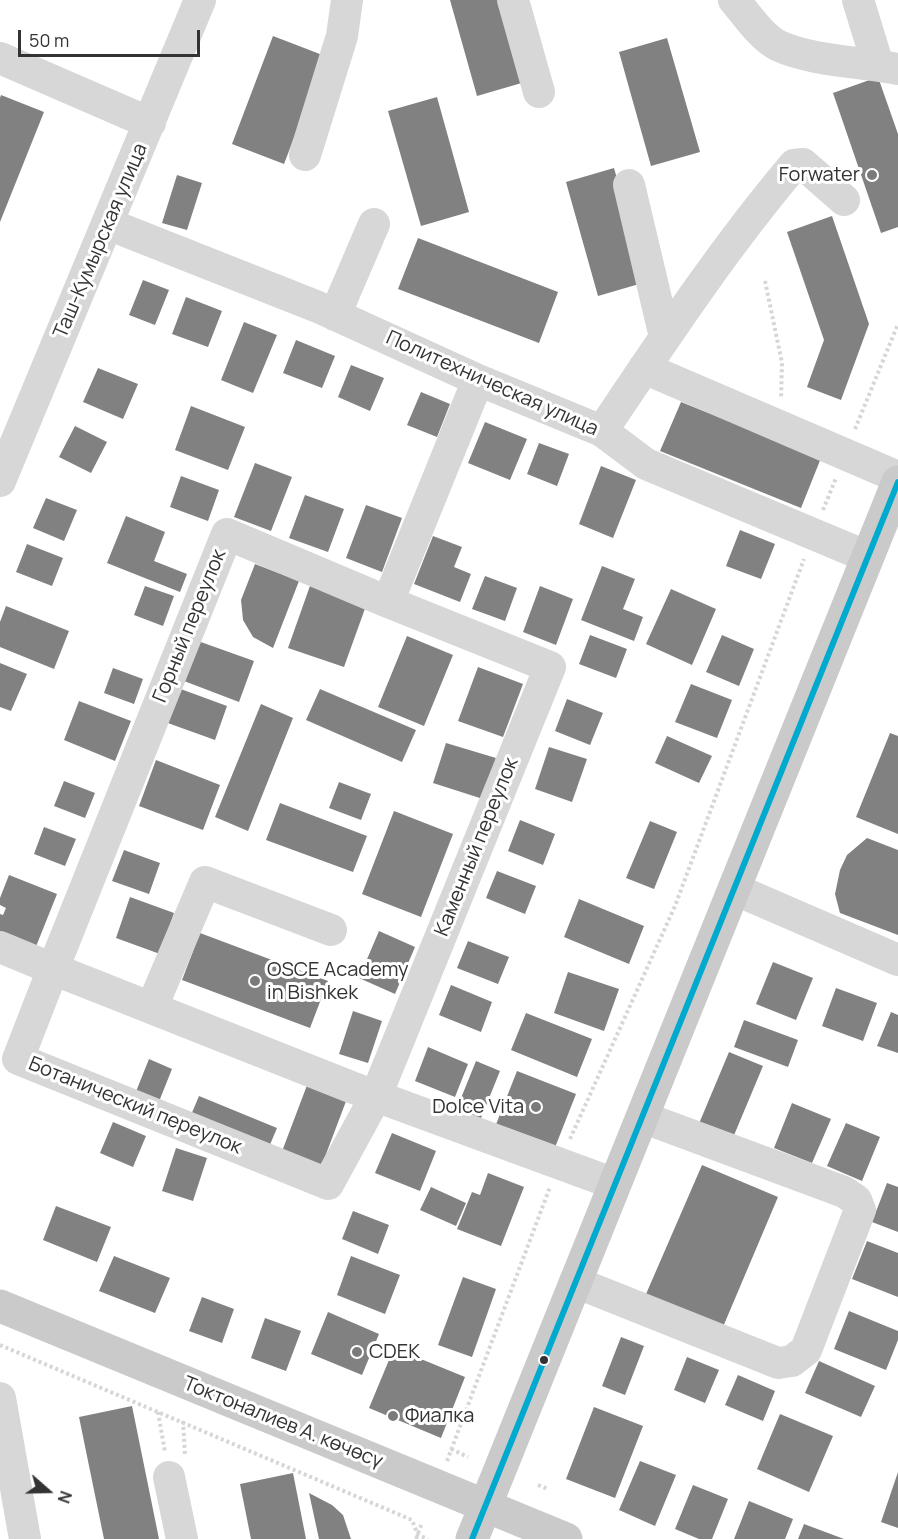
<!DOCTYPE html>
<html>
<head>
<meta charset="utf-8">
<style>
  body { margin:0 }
  #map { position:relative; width:898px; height:1539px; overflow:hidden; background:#fff; font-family:Manrope,sans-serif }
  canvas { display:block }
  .north { position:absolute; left:18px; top:1461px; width:60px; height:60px; -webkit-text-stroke:4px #fff; paint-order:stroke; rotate:110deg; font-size:16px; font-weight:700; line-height:24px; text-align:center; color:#333 }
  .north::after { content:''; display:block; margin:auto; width:21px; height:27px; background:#333; clip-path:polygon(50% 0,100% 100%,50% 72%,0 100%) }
  .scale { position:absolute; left:18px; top:30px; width:182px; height:27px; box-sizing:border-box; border:3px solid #333; border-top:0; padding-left:8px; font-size:18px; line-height:21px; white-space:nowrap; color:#333; -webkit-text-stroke:4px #fff; paint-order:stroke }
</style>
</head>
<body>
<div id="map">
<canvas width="898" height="1539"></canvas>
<div class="north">N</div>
<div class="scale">50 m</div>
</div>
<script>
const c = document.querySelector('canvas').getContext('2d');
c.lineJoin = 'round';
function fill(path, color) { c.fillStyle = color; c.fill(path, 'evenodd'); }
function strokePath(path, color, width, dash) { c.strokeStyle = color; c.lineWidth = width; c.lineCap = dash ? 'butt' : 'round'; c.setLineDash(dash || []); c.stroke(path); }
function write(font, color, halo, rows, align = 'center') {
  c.font = font + ' Manrope,sans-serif'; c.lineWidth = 6; c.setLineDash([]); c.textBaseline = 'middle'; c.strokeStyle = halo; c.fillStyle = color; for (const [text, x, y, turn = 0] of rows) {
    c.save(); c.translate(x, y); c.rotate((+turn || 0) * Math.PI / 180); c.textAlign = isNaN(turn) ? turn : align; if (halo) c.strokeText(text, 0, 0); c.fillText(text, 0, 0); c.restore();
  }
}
const building = new Path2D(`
  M450 0H503L525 82 477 96Z
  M273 36 325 56 284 164 232 144Z
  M667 38 700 152 651 166 619 52Z
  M878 77 898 134V227L881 233 833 93Z
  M1 95 44 112 0 222V98Z
  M437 97 469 212 421 226 388 111Z
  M614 168 646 282 598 296 566 182Z
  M177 175 202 183 187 230 162 223Z
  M832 216 869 324 841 400 807 387 824 340 787 232Z
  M418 238 558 292 539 343 398 289Z
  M143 280 169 290 155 325 129 315Z
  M186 297 222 311 208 347 172 334Z
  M244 322 277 335 253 393 221 380Z
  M296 340 335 356 322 388 283 373Z
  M351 365 384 378 370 411 338 397Z
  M98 368 138 384 123 419 83 402Z
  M421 392 450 404 437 437 407 425Z
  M681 402 821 458 801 508 660 451Z
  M191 406 245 427 228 470 175 450Z
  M485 422 527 439 510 480 468 463Z
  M75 426 107 442 91 473 59 457Z
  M539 443 569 454 557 486 527 474Z
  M255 463 292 477 271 531 234 517Z
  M601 466 636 480 613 538 579 524Z
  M181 476 219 490 208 521 170 507Z
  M305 495 344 509 328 552 289 538Z
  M46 498 77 510 64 541 33 528Z
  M366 505 402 518 382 572 346 558Z
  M126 516 165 532 154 561 187 574 180 592 107 563Z
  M740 530 775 544 761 579 726 566Z
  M433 536 462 547 454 567 471 574 460 602 414 584Z
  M27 544 63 558 52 586 16 572Z
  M255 564 299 581 273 648 253 637 243 620 241 600Z
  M602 566 635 579 623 609 643 617 634 641 581 620Z
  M485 576 517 588 505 621 472 609Z
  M311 583 367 603 344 667 288 648Z
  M145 586 174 596 163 626 134 615Z
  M540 586 573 599 556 645 523 632Z
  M671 589 716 609 692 665 646 644Z
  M6 606 69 631 54 669 0 647V622Z
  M590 635 627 649 616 678 579 664Z
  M722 635 754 649 739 686 706 672Z
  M407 636 453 655 424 726 378 707Z
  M198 641 254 661 239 702 184 681Z
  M0 663 27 674 11 711 0 707Z
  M478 667 523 684 503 737 458 721Z
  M113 668 143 679 134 704 104 693Z
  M691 684 732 700 717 738 675 722Z
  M178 688 227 706 215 740 165 722Z
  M320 689 416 730 402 762 306 720Z
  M567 699 603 713 590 745 555 731Z
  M79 701 131 721 115 761 64 740Z
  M261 704 293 718 248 831 215 817Z
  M890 733 898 736V834L856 817Z
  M667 736 712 756 699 783 655 763Z
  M446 743 496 758 483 799 433 783Z
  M549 747 587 759 572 802 535 789Z
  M156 760 220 785 203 830 139 806Z
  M64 781 95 793 85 818 54 806Z
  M339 782 371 794 361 820 329 808Z
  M280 803 367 836 353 872 266 840Z
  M394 811 453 834 421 917 362 894Z
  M520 820 555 834 543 865 508 851Z
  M650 821 677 832 654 889 626 878Z
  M44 827 76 839 65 866 34 854Z
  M867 838 898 850V935L840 913 835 894 840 870 847 855Z
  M124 850 160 863 149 894 112 881Z
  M497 871 536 886 525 914 486 898Z
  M9 875 57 894 35 949 0 935V914L3 915 6 908 0 905V898Z
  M130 897 174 913 160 954 116 938Z
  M579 899 644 926 629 964 564 937Z
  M379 931 415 947 395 994 359 978Z
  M200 933 328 981 310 1028 182 980Z
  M468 941 509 957 498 984 457 968Z
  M773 962 813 978 796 1020 756 1004Z
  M568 972 619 989 604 1031 554 1013Z
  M451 985 492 1002 481 1032 439 1015Z
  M836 988 877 1003 863 1041 822 1026Z
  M353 1011 382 1021 368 1063 339 1054Z
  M891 1012 898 1015V1053L877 1046Z
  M526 1013 592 1039 577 1077 511 1050Z
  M744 1020 798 1040 788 1067 734 1047Z
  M428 1047 468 1064 455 1097 415 1081Z
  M729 1052 763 1066 732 1140 698 1126Z
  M149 1059 172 1069 158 1104 135 1094Z
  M476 1061 500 1071 479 1123 455 1113Z
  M517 1071 576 1094 554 1150 495 1127Z
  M309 1080 348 1096 320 1170 281 1154Z
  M199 1096 277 1128 269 1147 191 1115Z
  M792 1103 831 1119 812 1163 774 1148Z
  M113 1122 146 1136 133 1167 100 1153Z
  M846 1123 880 1137 862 1181 827 1166Z
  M392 1133 436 1151 420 1191 375 1173Z
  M176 1148 207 1158 193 1201 162 1191Z
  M702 1165 778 1197 720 1334 643 1301Z
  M488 1173 524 1187 501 1246 457 1229 472 1192 480 1195Z
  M887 1183 898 1187V1232L872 1222Z
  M431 1187 466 1203 456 1226 420 1210Z
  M56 1206 111 1227 97 1262 43 1240Z
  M353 1211 389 1225 378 1254 342 1239Z
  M867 1241 898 1253V1297L852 1279Z
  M114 1256 170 1278 155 1313 99 1291Z
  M351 1256 400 1275 385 1314 337 1295Z
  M463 1277 496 1289 472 1357 438 1345Z
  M202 1297 234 1309 222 1343 189 1331Z
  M849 1311 898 1331V1340L886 1370 834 1349Z
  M328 1312 379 1334 362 1375 311 1354Z
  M265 1318 301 1331 286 1371 251 1358Z
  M621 1337 644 1346 625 1395 602 1386Z
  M394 1348 465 1377 441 1438 369 1408Z
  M687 1357 719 1370 705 1403 674 1390Z
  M819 1361 875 1386 861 1417 805 1393Z
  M738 1375 775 1391 763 1421 725 1405Z
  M132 1406 159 1539H104L79 1417Z
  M594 1407 643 1426 615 1498 566 1479Z
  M780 1414 833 1436 809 1492 757 1469Z
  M640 1461 676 1475 655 1526 619 1510Z
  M898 1472V1528L881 1522Z
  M293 1473 306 1539H251L240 1484Z
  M693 1485 728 1499 712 1539H699L675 1529Z
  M309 1493 332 1505 343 1515 351 1539H319Z
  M749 1501 793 1519 785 1539H734Z
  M804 1524 844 1539H798Z`);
const path = new Path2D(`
  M765 281 782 363 781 398
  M855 429 898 324
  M823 510 836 478
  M570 1139 675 906 804 559
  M0 1345 412 1520 418 1535 428 1539
  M158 1412 165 1452
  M183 1421 185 1455
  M451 1449 468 1457
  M447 1461 550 1187
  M538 1485 548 1489
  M416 1539 422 1523`);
const minor = new Path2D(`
  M513 0 539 92
  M734 0C747 15 761 37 779 46 812 61 862 62 898 69
  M858 0 878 65
  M0 58 150 123
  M305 155 342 36 347 0
  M629 185 665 337
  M108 224 318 307 478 380 602 431 646 464 868 557
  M335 315 374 224
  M644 368 898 477
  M478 380 388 602 227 534 53 969 351 1087 615 1184
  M602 431C663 340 723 249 794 165L803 164 844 200
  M0 481 200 0
  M734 889 898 960
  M0 947 53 969 18 1059 328 1184 376 1096 550 667 388 602
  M152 1007 205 882 331 930
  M575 1282 778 1363 792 1361 806 1350 860 1210 856 1200 844 1192 642 1117
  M0 1398 25 1539
  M169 1477 182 1539`);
const major = new Path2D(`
  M0 1306 566 1539
  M472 1539 898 482`);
const bus1 = new Path2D(`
  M472 1539 898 482`);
const markers = [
  [872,175,6,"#7a7a7a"],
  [255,981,6,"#7a7a7a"],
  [536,1107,6,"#7a7a7a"],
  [357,1352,6,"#7a7a7a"],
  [544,1360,5,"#333"],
  [393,1416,6,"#7a7a7a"]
];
const poiNames = [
  ["Forwater",860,175,"right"],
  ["OSCE Academy",267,970],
  ["in Bishkek",267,993],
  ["Dolce Vita",524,1107,"right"],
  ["CDEK",369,1352],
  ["Фиалка",405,1416]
];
const streetNames = [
  ["Таш-Кумырская улица",101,241,-67],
  ["Политехническая улица",492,384,24],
  ["Горный переулок",190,626,-68],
  ["Каменный переулок",477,847,-68],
  ["Ботанический переулок",135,1106,22],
  ["Токтоналиев А. көчөсү",283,1423,22]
];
fill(building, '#818181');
strokePath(path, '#d6d6d6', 4, [3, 3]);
strokePath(minor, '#d7d7d7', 32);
strokePath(major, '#cacaca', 33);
strokePath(bus1, '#00a9ce', 6);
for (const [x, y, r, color] of markers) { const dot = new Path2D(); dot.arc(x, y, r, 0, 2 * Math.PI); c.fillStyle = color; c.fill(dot); strokePath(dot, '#fff', 2); }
write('20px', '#333', '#fff', poiNames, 'left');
write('20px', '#333', '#fff', streetNames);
</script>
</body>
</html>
